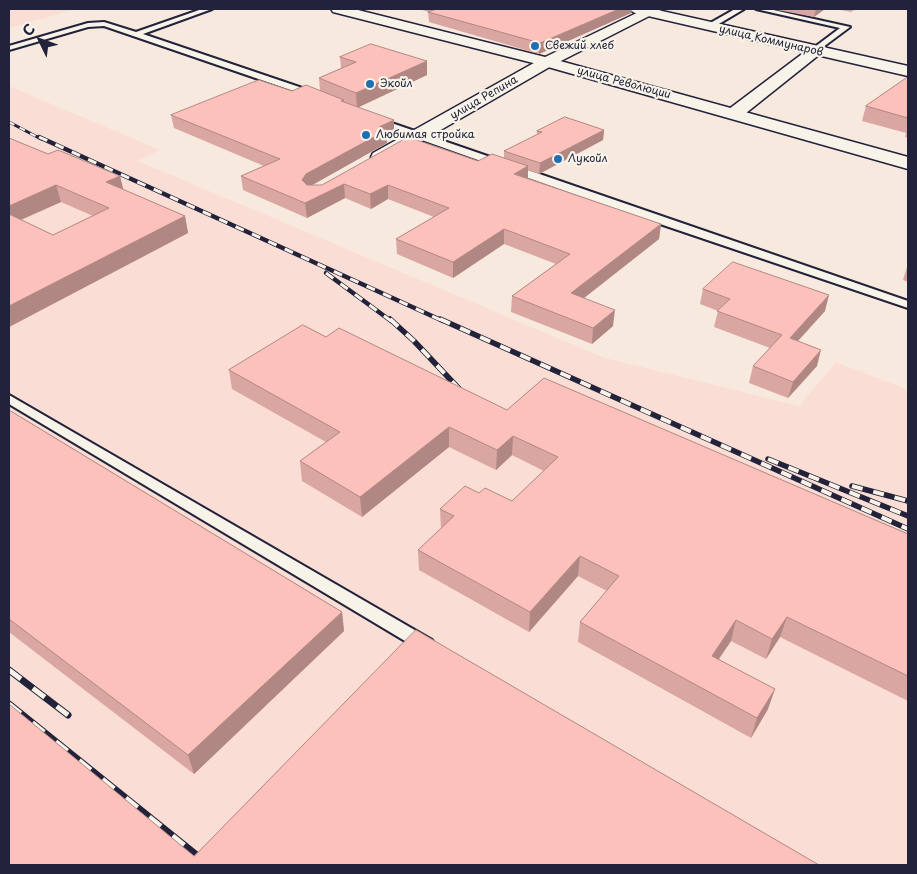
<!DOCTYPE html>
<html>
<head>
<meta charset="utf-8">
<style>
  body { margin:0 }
  #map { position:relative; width:917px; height:874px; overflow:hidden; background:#f8e9df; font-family:"Playpen Sans",sans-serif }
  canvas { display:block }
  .frame { position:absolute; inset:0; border:10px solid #22223b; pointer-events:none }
  .north { position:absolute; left:15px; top:15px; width:50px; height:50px; -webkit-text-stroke:4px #f7f3e8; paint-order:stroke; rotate:312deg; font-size:14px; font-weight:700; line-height:20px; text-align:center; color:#22223b }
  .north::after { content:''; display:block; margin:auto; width:18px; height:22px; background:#22223b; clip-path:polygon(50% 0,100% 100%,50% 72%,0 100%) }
</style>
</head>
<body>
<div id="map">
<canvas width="917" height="874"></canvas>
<div class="frame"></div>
<div class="north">С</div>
</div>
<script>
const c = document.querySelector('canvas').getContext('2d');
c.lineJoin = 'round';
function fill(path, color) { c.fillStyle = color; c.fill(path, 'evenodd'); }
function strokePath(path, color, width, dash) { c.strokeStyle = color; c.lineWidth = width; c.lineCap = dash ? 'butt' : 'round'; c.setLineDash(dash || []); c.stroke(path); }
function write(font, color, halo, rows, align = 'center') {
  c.font = font + ' "Playpen Sans",sans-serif'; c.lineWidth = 4.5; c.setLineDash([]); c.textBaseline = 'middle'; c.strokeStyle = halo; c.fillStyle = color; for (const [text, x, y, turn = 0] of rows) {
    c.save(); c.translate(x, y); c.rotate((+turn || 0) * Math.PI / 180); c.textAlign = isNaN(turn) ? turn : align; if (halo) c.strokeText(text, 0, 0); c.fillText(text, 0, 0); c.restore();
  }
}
const built = new Path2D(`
  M9 9H76L9 28Z
  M9 86 160 150 138 161 605 358 799 406 836 362 908 390V865H9Z`);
const lane = new Path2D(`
  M202 9H212L143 34 317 93V97H311L104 26 88 27 9 50V46L88 23 104 22 136 32Z
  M735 9H744L712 28 705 26Z
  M756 9H769L850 27 815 53 811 51 812 49 840 28Z
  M377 118 908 301V308L610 207 374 123 373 121Z
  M9 395 432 640 435 645 432 650 426 652 420 650 9 404Z`);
const street = new Path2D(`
  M645 9H663L553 65 387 161H373L371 157 373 153 541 59Z
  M815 46 820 48 823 51 820 54 741 117H729L726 113 729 109 810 48Z`);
const secondary = new Path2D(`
  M331 9H354L553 59 908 157V169L541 65 333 12Z
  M628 9H653L908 66V76L635 13Z`);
const railFar3 = new Path2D(`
  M9 122 41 139`);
const railFar2 = new Path2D(`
  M39 137 443 321
  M326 273 391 321`);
const railFar1 = new Path2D(`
  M390 319 414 341 464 394
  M440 319 908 529
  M768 459 908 516
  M852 486 908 501`);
const rail = new Path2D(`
  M9 670 68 715
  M9 704 209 865`);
const wall = new Path2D(`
  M419 9H632L631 13 539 54 429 22 428 12H429Z
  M772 9H825L814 17Z
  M835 9H856L851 12Z
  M340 57 427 75 358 107 394 133 387 137V143L312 185H322L478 161 504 158V151L537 135V131L604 130 603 140 539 174 528 170V178L661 224 659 239 584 298 613 326 592 344 511 312 512 296 556 264 504 244 453 278 397 254 396 239 434 217 388 199 371 209 345 198 307 218 243 190 241 176 264 166 174 128 171 115 292 91 320 90 319 78 341 68Z
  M908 77V138L905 137 906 133 862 121 866 106Z
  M9 138 48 154 120 176 123 190 185 216 188 233 9 327ZM61 202 93 216 53 235 21 220Z
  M908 263V282L903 280Z
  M703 289 825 311 798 341 817 366 788 398 749 383 753 366 770 348 714 327 718 311 700 304Z
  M326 337 507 410 908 534V701L780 637 766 659 731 641 719 659 768 709 751 738 578 642 580 622 607 591 578 576 529 632 419 570 418 550 441 529 440 509 479 493 512 501 544 471 512 455 496 470 449 447 362 517 302 481 300 461 326 442 232 389 229 370Z
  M9 410 342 612 344 631 194 774 9 632Z`);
const shadedWall = new Path2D(`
  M619 9H632L631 13 539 54 540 43Z
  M816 9H825L814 17Z
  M427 61V75L357 108 356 93Z
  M394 120V133L387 137V143L307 188 302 180 306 174 379 127Z
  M604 130 603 140 539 174 540 163Z
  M528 166V180L514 174Z
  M120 176 124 192 106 182Z
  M344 184 345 198 307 218 305 203Z
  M56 185 61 202 9 225V206Z
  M388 185V199L371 209 370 194Z
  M185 216 188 233 9 327V306Z
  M661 224 659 239 570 309 571 293Z
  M504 229V244L453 278V262Z
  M829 295 825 311 786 354 790 338Z
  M615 310 613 326 592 344 593 328Z
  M821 350 817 366 788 398 793 382Z
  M449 427V447L362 517 360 497Z
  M513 436 512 455 496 470 497 450Z
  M580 556 578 576 529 632 530 612Z
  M342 612 344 631 194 774 188 755Z
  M787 617 780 637 766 659 772 639Z
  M736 620 731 641 707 676 712 656Z
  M775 689 768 709 751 738 757 718Z`);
const building = new Path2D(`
  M437 9H619L540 43 428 12Z
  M371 44 427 61 356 93 319 78 356 62 340 57Z
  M908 77V118L866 106Z
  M259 80 292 91 306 85 344 100 341 101 394 120 379 127 387 130 306 174 302 180 307 185H322L408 137 478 161 492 154 528 166 514 174 661 224 571 293 615 310 593 328 512 296 570 254 504 229 453 262 396 239 449 208 388 185 370 194 344 184 305 203 241 176 280 159 171 115Z
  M565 117 604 130 540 163 504 151 542 132 537 131Z
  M9 138 48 154 58 150 120 176 106 182 185 216 9 306V214L53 235 109 208 56 185 9 206Z
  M733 262 829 295 790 338 821 350 793 382 753 366 782 335 717 311 730 299 703 289Z
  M303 325 326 337 339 328 507 410 544 378 908 534V676L787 617 772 639 736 620 712 656 775 689 757 718 580 622 619 576 580 556 530 612 418 550 454 516 440 509 465 486 479 493 485 488 512 501 558 457 513 436 497 450 449 427 360 497 300 461 340 432 229 370Z
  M9 410 342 612 188 755 9 619Z
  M416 630 819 865H9V704L194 856Z`);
const markers = [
  [535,46,5,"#1f6fb2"],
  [370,84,5,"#1f6fb2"],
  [366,135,5,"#1f6fb2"],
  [558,159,5,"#1f6fb2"]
];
const farStreetnames = [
  ["улица Коммунаров",771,41,13],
  ["улица Революции",624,83,15],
  ["улица Репина",484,98,-30]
];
const farPoinames = [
  ["Свежий хлеб",545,46],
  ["Экойл",380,84],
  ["Любимая стройка",376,135],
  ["Лукойл",568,159]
];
fill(built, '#faddd4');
strokePath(lane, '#22223b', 4);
strokePath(street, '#22223b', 3);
strokePath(secondary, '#22223b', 3);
fill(lane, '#f7f3e8');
fill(street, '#f7f3e8');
fill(secondary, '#f7f3e8');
strokePath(railFar3, '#22223b', 3);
strokePath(railFar2, '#22223b', 4.5);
strokePath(railFar1, '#22223b', 5.5);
strokePath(rail, '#22223b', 7);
strokePath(railFar3, '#f7f3e8', 2, [6]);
strokePath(railFar2, '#f7f3e8', 3, [9]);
strokePath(railFar1, '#f7f3e8', 4, [11]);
strokePath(rail, '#f7f3e8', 5, [15]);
fill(wall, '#daa6a2');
fill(shadedWall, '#b18784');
fill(building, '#fdc1bc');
strokePath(building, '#b18784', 1);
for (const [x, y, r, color] of markers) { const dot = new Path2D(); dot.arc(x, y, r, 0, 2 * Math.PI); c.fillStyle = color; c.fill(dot); strokePath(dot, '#f7f3e8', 2); }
write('11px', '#22223b', '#f7f3e8', farStreetnames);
write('11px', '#22223b', '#f7f3e8', farPoinames, 'left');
</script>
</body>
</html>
